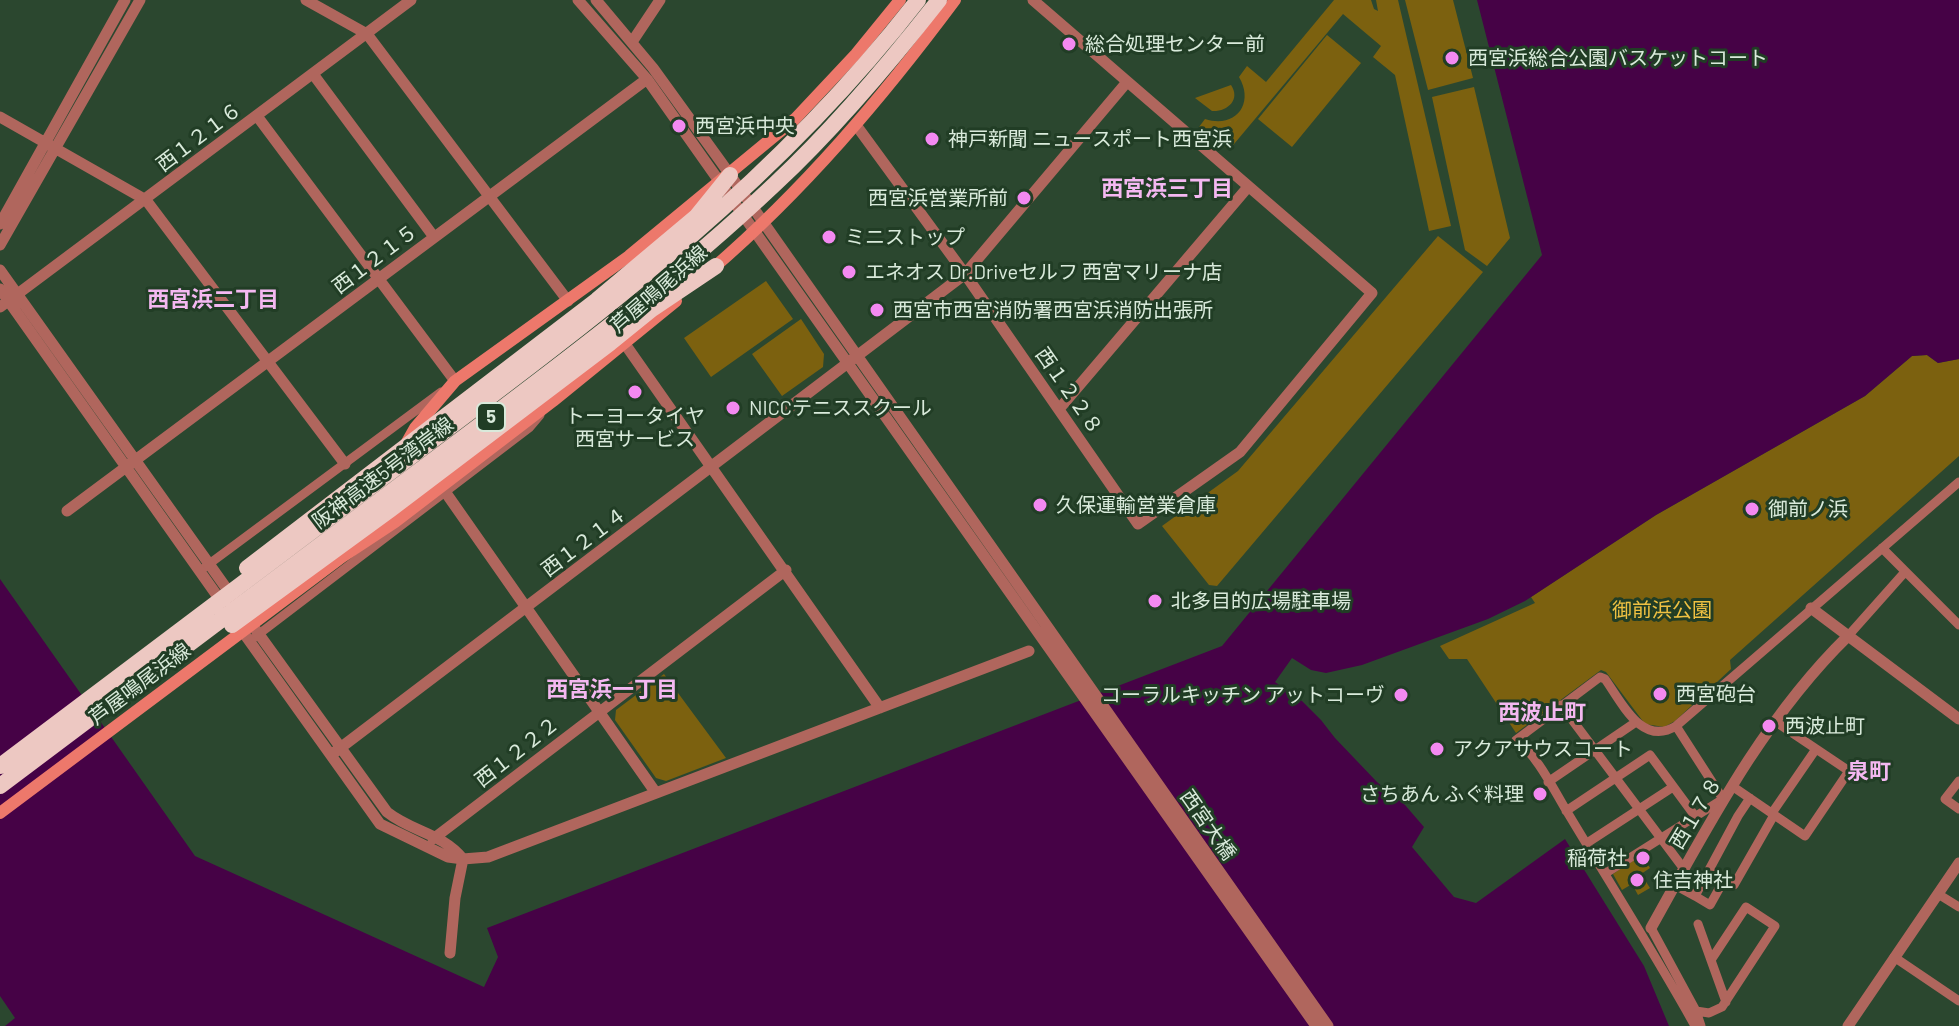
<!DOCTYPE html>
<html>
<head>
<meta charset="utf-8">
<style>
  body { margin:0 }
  canvas { display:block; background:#2b472f }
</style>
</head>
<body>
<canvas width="1959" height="1026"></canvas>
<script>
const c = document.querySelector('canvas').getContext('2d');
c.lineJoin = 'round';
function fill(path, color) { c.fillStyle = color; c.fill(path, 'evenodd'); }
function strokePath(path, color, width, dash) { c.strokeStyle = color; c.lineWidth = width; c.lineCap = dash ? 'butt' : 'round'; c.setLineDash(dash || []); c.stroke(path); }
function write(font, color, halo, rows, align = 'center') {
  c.font = font + ' Barlow,"Noto Sans JP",sans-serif'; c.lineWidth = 6; c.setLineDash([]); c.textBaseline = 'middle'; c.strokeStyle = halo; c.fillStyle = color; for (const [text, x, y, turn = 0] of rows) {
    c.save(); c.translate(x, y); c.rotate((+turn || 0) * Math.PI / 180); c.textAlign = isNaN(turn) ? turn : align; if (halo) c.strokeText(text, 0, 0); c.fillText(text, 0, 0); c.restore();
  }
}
const green = new Path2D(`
  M1334 0H1371L1374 9 1378 11 1376 0H1398L1451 226 1429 231 1395 75 1373 57 1381 46 1343 14 1229 150 1199 127 1205 119C1235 129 1255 104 1239 77L1247 66 1266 82Z
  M1405 0H1453L1473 78 1428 90Z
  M1327 35 1361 63 1292 147 1258 119Z
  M1231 85C1241 100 1227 112 1212 111L1195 98Z
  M1474 87 1510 238 1487 266 1465 250 1432 97Z
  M1438 236 1483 272 1217 586 1209 585 1162 526 1238 471Z
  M766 281 793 319 711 377 684 338Z
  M801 319 824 354 823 367 782 396 752 354Z
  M1927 355 1938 363 1959 359V456L1730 660 1731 669 1675 721 1664 727 1645 724 1606 672 1601 670 1516 733 1467 659H1449L1440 646 1535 603 1531 597 1656 515 1865 396 1912 356Z
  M664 674 726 758 666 781 656 778 615 720 616 710Z
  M1642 855 1650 868 1641 874 1650 888 1638 895 1632 884 1622 890 1613 874Z`);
const water = new Path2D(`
  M1477 0H1959V359L1938 363 1927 355 1912 356 1865 396 1656 515 1525 601 1488 619 1362 665 1326 673 1311 670 1292 658 1275 682 1302 701 1321 720 1335 738 1377 782 1405 805 1424 827 1412 847 1454 897 1476 903 1565 839 1644 966 1669 1026H5L15 1018 0 996V579L195 856 484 987 498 957 487 928 1222 646 1542 255Z`);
const minor = new Path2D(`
  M1882 548 1959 625
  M205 567 441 392
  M1848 636 1904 573
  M255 637 529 428 540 415
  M1561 705 1684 869
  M1959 781 1945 799 1959 809
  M1548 782 1636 722
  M1732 786 1805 836 1849 771 1776 722
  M1566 811 1650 755 1695 816
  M1772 813 1816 749
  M1587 843 1673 787
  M1709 871 1734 885 1774 815
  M1606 873 1723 799 1676 726
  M1675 885 1695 896 1738 816 1750 798
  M1938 894 1959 907
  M1695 896 1710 905 1724 880
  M1698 924 1726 1002
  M1651 928 1696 1011 1701 1026
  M1894 957 1959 1001
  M1696 1011 1709 1013 1722 1007 1775 926 1746 907 1711 960
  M1695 1026C1655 954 1611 885 1569 815 1554 791 1539 757 1516 740L1600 677 1605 679C1622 703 1642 747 1676 726L1959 482`);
const tertiary = new Path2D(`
  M306 0 367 34 568 301
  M578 0 647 79 1316 1026
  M596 0 653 68 721 162 1328 1026
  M632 42 660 0
  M313 74 434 237
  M257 116 455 381
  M0 117 146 200 345 464
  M856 125 965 274 1138 524 1240 452 1372 293 1033 0
  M0 224 125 0
  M0 245 140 0
  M0 270 234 599
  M0 289 223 604
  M0 307 411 0
  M625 344 880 708
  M1060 408 1248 187
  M446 493 656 793
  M67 511 647 79
  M1811 608 1959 719
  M248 619 387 812C412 832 442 833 463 859
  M238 625 380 824 448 857 463 859 488 857 1029 651
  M331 755 965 274 1127 82
  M433 839 786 570
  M1651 928C1708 826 1763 719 1848 636
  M450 953 455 898 463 859
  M1848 1026 1959 863`);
const secondary = new Path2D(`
  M711 270C804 190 882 98 955 0
  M406 444 415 428 455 381 629 256 795 119 856 54 900 0
  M0 813 342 557 395 522 553 401 676 301`);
const motorway = new Path2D(`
  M247 568 597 300 696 217 730 175
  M232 625 391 509 610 343 652 309 716 266
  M0 766C141 661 281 555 421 449 603 312 777 182 918 0
  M0 786C140 681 279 576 419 471 541 379 664 289 775 184 835 128 888 65 939 0`);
const markers = [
  [1069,44,8,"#f389f1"],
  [1452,58,8,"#f389f1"],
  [679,126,8,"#f389f1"],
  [932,139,8,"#f389f1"],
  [1024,198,8,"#f389f1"],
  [829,237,8,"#f389f1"],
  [849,272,8,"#f389f1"],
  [877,310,8,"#f389f1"],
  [635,392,8,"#f389f1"],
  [733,408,8,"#f389f1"],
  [1040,505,8,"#f389f1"],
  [1752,509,8,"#f389f1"],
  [1155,601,8,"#f389f1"],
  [1660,694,8,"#f389f1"],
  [1401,695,8,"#f389f1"],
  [1769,726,8,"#f389f1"],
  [1437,749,8,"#f389f1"],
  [1540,794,8,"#f389f1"],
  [1643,858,8,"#f389f1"],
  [1637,880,8,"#f389f1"]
];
const shields = [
  [491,417,28]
];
const shieldNames = [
  ["5",491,417]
];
const poiNames = [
  ["総合処理センター前",1085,44],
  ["西宮浜総合公園バスケットコート",1468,58],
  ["西宮浜中央",695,126],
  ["神戸新聞 ニュースポート西宮浜",948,139],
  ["西宮浜営業所前",1008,198,"right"],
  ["ミニストップ",845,237],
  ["エネオス Dr.Driveセルフ 西宮マリーナ店",865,272],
  ["西宮市西宮消防署西宮浜消防出張所",893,310],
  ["NICCテニススクール",749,408],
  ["トーヨータイヤ",635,416,"center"],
  ["西宮サービス",635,439,"center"],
  ["久保運輸営業倉庫",1056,505],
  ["御前ノ浜",1768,509],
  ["北多目的広場駐車場",1171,601],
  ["西宮砲台",1676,694],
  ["コーラルキッチン アットコーヴ",1385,695,"right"],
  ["西波止町",1785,726],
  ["アクアサウスコート",1453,749],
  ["さちあん ふぐ料理",1524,794,"right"],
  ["稲荷社",1627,858,"right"],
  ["住吉神社",1653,880]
];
const streetNames = [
  ["西１２１６",199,137,-37],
  ["西１２１５",375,259,-37],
  ["芦屋鳴尾浜線",659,289,-41],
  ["西１２２８",1069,391,55],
  ["阪神高速5号湾岸線",383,473,-37],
  ["西１２１４",584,542,-37],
  ["芦屋鳴尾浜線",140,684,-37],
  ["西１２２２",517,752,-38],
  ["西１７８",1696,813,-59],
  ["西宮大橋",1208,825,55]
];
const parkNames = [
  ["御前浜公園",1662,610]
];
const neighbourhoodNames = [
  ["西宮浜三丁目",1167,189],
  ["西宮浜二丁目",213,300],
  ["西宮浜一丁目",612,690],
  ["西波止町",1542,713],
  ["泉町",1869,772]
];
fill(green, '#7c610f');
fill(water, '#460246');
strokePath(minor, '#b0665d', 9);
strokePath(tertiary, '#b0665d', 11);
strokePath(secondary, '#ed786b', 12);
strokePath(motorway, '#edc8c2', 16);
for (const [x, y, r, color] of markers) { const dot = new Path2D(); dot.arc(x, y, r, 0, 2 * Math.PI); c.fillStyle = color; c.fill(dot); strokePath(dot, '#213d25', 3); }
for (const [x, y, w] of shields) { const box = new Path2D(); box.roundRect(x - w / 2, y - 14, w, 28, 6); c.fillStyle = '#213d25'; c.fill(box); strokePath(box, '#d9eadb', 2); }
write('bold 18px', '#d9eadb', null, shieldNames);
write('20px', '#d9eadb', '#213d25', poiNames, 'left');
write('20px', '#d9eadb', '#213d25', streetNames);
write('20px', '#efc142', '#213d25', parkNames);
write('bold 22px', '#f4b8f1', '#213d25', neighbourhoodNames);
</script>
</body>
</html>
